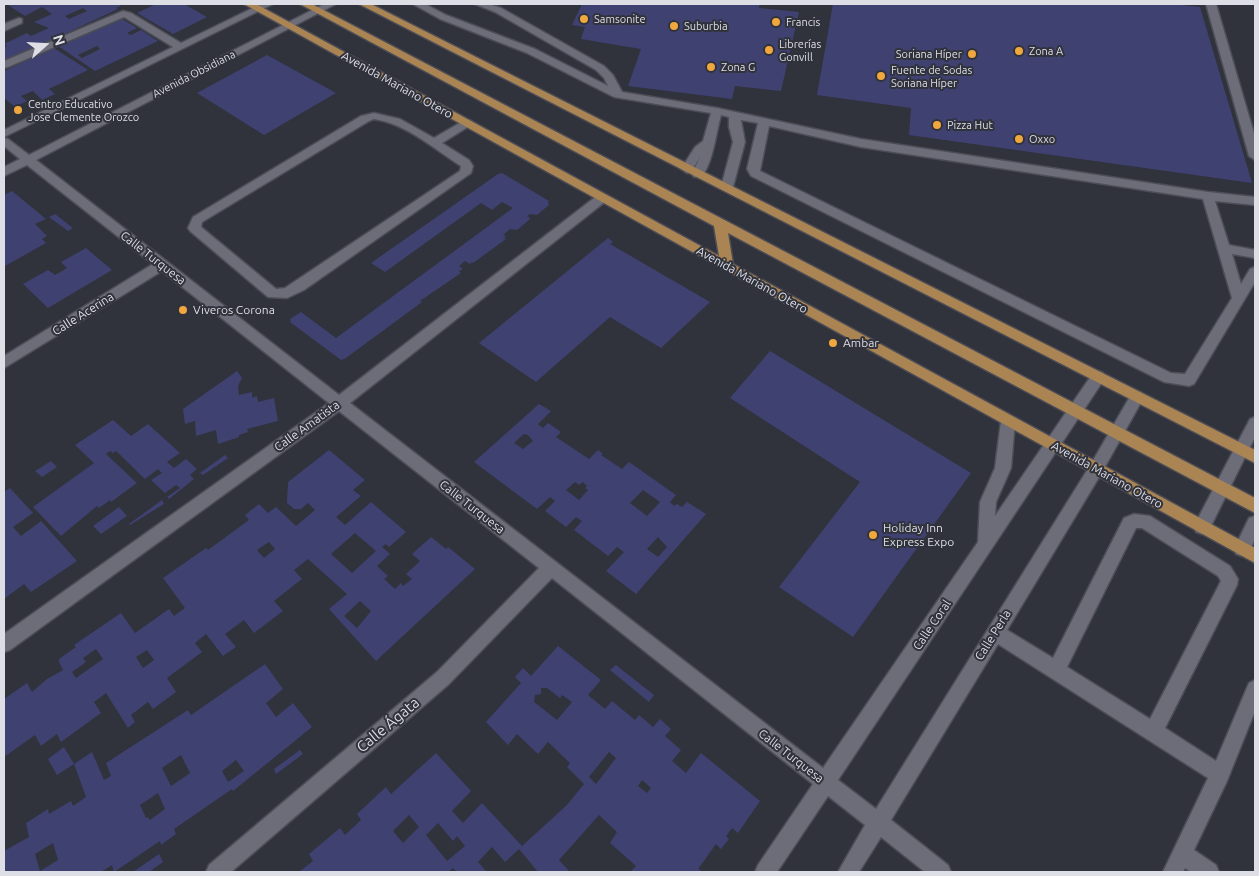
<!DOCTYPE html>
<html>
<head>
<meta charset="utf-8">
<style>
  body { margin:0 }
  #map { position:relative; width:1259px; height:876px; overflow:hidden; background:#30323c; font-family:Ubuntu,sans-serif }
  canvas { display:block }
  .frame { position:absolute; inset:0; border:5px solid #dedfe6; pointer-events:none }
  .north { position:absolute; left:20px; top:20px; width:50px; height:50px; -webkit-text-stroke:4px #30323c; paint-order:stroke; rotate:71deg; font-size:14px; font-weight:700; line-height:20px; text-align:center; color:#dedfe6 }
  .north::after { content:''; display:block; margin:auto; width:18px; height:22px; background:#dedfe6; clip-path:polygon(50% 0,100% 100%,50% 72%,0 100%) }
</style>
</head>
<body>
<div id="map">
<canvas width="1259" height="876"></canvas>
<div class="frame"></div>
<div class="north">N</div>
</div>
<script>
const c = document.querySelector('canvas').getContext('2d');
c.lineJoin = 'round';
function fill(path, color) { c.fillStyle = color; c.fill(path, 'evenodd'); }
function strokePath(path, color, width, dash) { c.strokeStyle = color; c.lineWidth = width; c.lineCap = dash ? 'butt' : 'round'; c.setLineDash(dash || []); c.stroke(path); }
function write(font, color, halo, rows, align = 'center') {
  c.font = font + ' Ubuntu,sans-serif'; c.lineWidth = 4; c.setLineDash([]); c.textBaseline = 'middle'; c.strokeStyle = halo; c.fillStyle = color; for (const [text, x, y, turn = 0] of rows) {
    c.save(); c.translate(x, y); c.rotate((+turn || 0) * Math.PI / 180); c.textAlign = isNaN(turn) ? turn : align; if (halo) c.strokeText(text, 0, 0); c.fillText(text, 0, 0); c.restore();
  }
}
const building = new Path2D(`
  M12 4H118L121 6 116 8 118 9 4 62V48L7 46 4 44 27 33 31 36 49 28 34 22 52 14 42 7 25 16 8 5ZM83 8 87 11 69 19 65 16Z
  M156 4H184L207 17 173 34 137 13Z
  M582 4H760L759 8 799 12 781 91 735 86 732 99 628 86 641 49 581 39 585 27 572 25Z
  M833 4H1172L1200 7 1252 183 909 135 911 108 817 95Z
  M119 17 137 28 127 33 131 35 141 30 158 41 95 71 58 46ZM97 46 100 49 82 58 78 55Z
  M54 48 88 70 49 89 55 94 42 100 33 91 21 96 27 101 15 107 4 98V71Z
  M267 55 336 93 264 135 197 93Z
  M502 173 549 201 548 202 549 205 537 215 530 214 527 216 530 218 529 220 517 230 510 229 503 235 506 236 504 238 506 239 473 263 472 262 470 264 465 261 459 266 463 269 459 271 461 273 420 301 422 302 346 358 341 360 290 322 291 321 290 319 301 312 336 338 513 208 502 202 492 210 481 203 385 272 371 263 498 174Z
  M12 191 46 219 35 224 47 236 42 239 46 243 5 266 4 265V195Z
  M55 214 73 228 68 231 49 217Z
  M608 238 613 242 610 244 710 302 661 348 610 317 536 382 479 343Z
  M86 248 112 270 48 308 23 284 48 270 55 275 67 268 61 262Z
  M770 351 971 473 853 637 779 587 860 482 730 398Z
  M237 371 242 378 238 386 239 395 252 392V398L257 396 258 402 274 398 278 421 247 429 248 432 239 435V437L218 444 216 430 196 436 195 421 185 424 183 409Z
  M539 404 551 411 538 424 543 428 548 423 561 432 556 437 589 459 598 450 603 454 601 455 622 469 629 462 676 495 670 502 674 506 677 504 682 507 687 502 706 514 636 594 606 571 624 552 617 547 608 556 574 530 582 521 576 517 566 527 545 511 555 501 550 497 537 509 474 462ZM524 434 528 435 533 441 523 449 514 443ZM575 482 579 485 583 482 587 486 585 488 588 490 579 500 566 490ZM643 490 660 502 647 516 630 503ZM658 537 667 547 658 557 647 549Z
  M113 420 131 436 148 424 180 453 167 462 174 468 186 459 197 469 190 475 194 479 169 499 167 497 180 488 176 485 165 493 151 480 162 473 158 469 145 479 116 451 113 453 110 451 106 454 137 483 111 502 110 500 99 508 97 506 61 536 33 507 94 463 75 445Z
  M329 450 365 480 353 490 361 496 336 517 345 525 371 502 406 532 389 547 386 544 382 547 390 554 377 566 388 576 384 579 395 589 401 583 403 586 412 579 406 574 420 561 412 554 431 537 446 549 448 547 475 569 376 661 329 609 347 594 308 559 294 570 302 579 274 601 283 611 254 633 244 620 225 634 236 647 223 656 206 634 195 643 202 652 167 678 176 692 153 709 148 702 131 715 135 722 128 728 106 693 94 702 101 713 61 742 57 734 41 746 35 735 4 757V699L27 683 32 692 47 679 63 670 59 662V659L76 647 74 645 121 613 135 633 169 609 174 616 185 608 163 578 206 548 208 550 249 520 245 515 259 504 268 513 276 507 296 526 315 510 308 503 301 509H294L287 503 288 482ZM355 533 376 551 352 573 331 554ZM269 542 275 549 264 558 257 550ZM360 601 371 611 357 628 344 616ZM96 649 103 659 76 678 72 672 86 662 83 658ZM147 650 154 660 143 668 136 657Z
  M225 455 228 458 203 475 200 473Z
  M51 461 57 467 42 477 35 471Z
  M10 488 33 513 13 527 21 536 41 521 77 561 31 592 24 584 4 599V492Z
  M162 500 164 504 130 525 129 524Z
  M119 507 127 516 101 534 93 526Z
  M558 646 601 680 588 695 605 709 612 701 635 720 639 715 653 727 660 719 671 729 665 736 681 750 672 761 686 773 701 753 760 801 738 833 732 828 726 836 729 839 721 849 716 844 698 869 701 870 700 872H630L636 866 610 843 617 832 599 815 559 860 570 872H538L519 849 505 862 492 847 478 862 487 872H457L453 868 448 872H299L313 861 309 854 340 828 345 835 361 820 357 814 386 787 391 794 436 753 471 791 452 811 463 823 482 803 522 846 567 805 584 784 567 767 570 763 548 742 538 754 517 734 508 745 486 722 521 683 515 677 523 668 531 676ZM541 688H547L560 698 562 695 572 702 557 720 534 702 535 695 541 694ZM609 752 616 758 596 784 589 777ZM642 780 651 788 647 793 638 786ZM409 815 419 827 403 843 393 831ZM438 823 453 841 457 836 465 846 447 861 426 835Z
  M265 664 283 689 266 703 276 717 293 703 312 727 233 791 232 789 174 829 176 834 161 845 160 841 114 872 112 865 101 872H4V851L29 837 26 823 48 809 49 814 71 801 73 806 86 797 74 764 92 752 104 780 111 776 106 763 188 710 191 715ZM181 755 190 773 171 786 162 768ZM236 760 244 771 228 782 222 771ZM158 793 165 809 150 820 148 817 146 818 140 805ZM53 843 58 860 40 871 35 854Z
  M616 665 654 695 649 702 610 670Z
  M64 747 74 764 57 775 48 759Z
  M300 750 303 754 276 774 274 769Z
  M159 854 163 862 149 872H133Z`);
const minor = new Path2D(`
  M261 4H273L4 137V130L173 47 124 17 8 67 4 68V61L123 11 131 13 181 43Z
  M324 4H336L36 160 339 395 598 195H606L608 198 606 201 350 403 823 768 978 542 980 502 995 468 1001 421 1003 417 1008 415 1013 417 1015 421 1011 468 996 502 995 516 1093 373 1098 371 1103 373 1105 377 1103 381 838 780 876 809 1091 464 1132 393 1137 391 1142 393 1144 397 1101 474 1007 630 1053 658 1124 518 1134 514 1150 516 1230 566 1238 579 1237 585 1165 728 1216 761 1249 683 1255 680V711L1227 781 1194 850 1216 865 1219 872H1191L1185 868 1183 872H1163L1208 778 998 644 891 820 948 865 951 872H925L881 837 859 872H838L865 825 828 796 777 872H755L758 865 813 784 552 578 449 684 231 872H206L209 865 437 672 539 568 339 411 10 650 4 652V634L329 403 162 271 4 368V356L153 264 27 165 4 176V167L20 159 4 146V138L8 139 29 155ZM1136 528H1142L1218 576 1221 581 1150 719 1067 667Z
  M413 4H425L446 15 535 49 608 86 604 78 596 70 495 12 475 4H489L501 8 604 66 613 75 622 92 717 108 861 139 1208 192 1255 197V205L1215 201 1229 245 1255 250V258L1232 254 1241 284 1250 269 1255 267V282L1194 384 1189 386 1164 382 751 176 747 169 758 123 741 120 745 142 733 187 731 190H723L721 187 733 142 729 127V117L721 115C715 137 714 158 702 177H694L692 174 700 157 691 172 687 173 681 169 695 147 703 141 711 113 614 97 527 53 440 19ZM769 126 861 147 1203 199 1232 298 1185 374 1171 373 760 171Z
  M1206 4H1216L1255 137V160L1249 156Z
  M19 18 22 19V23L4 31V24Z
  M374 113 400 119 434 138 463 121H471L473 123 471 125 442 143 469 160 473 166 471 173 304 290 287 298 268 297 190 231 188 228 193 217 361 116ZM374 119C407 124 434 149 461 166L460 171 285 288 276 289 201 227 202 222 369 121Z
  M1255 417V437L1208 532 1202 534 1196 532 1194 527 1196 522 1250 419Z
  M1255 516V539L1248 554 1242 556 1236 554 1234 549 1249 518Z`);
const major = new Path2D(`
  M244 4H256L719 256 714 226 300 4H312L1255 498V513L728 233 733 264 1255 548V563Z
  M359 4H371L1255 450V463Z`);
const markers = [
  [584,19,5,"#efa73e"],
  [776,22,5,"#efa73e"],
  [674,26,5,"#efa73e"],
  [769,50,5,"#efa73e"],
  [1019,51,5,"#efa73e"],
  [972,54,5,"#efa73e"],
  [711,67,5,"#efa73e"],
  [881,76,5,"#efa73e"],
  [18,110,5,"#efa73e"],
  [937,125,5,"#efa73e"],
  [1019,139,5,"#efa73e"],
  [183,310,5,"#efa73e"],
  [833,343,5,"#efa73e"],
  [873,535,5,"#efa73e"]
];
const farPoinames = [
  ["Samsonite",594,19],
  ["Francis",786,22],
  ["Suburbia",684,26],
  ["Librerías",779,44],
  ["Gonvill",779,57],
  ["Zona A",1029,51],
  ["Soriana Híper",962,54,"right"],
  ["Zona G",721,67],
  ["Fuente de Sodas",891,70],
  ["Soriana Híper",891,83],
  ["Centro Educativo",28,104],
  ["Jose Clemente Orozco",28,117],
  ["Pizza Hut",947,125],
  ["Oxxo",1029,139]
];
const farStreetnames = [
  ["Avenida Obsidiana",194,74,-27]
];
const streetNames = [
  ["Avenida Mariano Otero",397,85,29],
  ["Calle Turquesa",153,258,38],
  ["Avenida Mariano Otero",752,280,29],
  ["Calle Acerina",83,314,-32],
  ["Calle Amatista",307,426,-36],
  ["Avenida Mariano Otero",1107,475,29],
  ["Calle Turquesa",472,507,38],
  ["Calle Coral",932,625,-56],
  ["Calle Perla",993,635,-58],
  ["Calle Turquesa",791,756,38]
];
const poiNames = [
  ["Viveros Corona",193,310],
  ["Ambar",843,343],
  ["Holiday Inn",883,528],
  ["Express Expo",883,542]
];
const nearStreetnames = [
  ["Calle Ágata",388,725,-40]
];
fill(building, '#3f4271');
strokePath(minor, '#4c4d56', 3);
strokePath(major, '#4c4d56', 3);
fill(minor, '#6c6d79');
fill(major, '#aa8452');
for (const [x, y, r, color] of markers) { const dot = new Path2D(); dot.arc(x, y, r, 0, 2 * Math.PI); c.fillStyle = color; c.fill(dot); strokePath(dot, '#30323c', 2); }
write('11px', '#dedfe6', '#30323c', farPoinames, 'left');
write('11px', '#dedfe6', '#30323c', farStreetnames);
write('12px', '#dedfe6', '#30323c', streetNames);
write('12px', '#dedfe6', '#30323c', poiNames, 'left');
write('15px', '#dedfe6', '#30323c', nearStreetnames);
</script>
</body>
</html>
